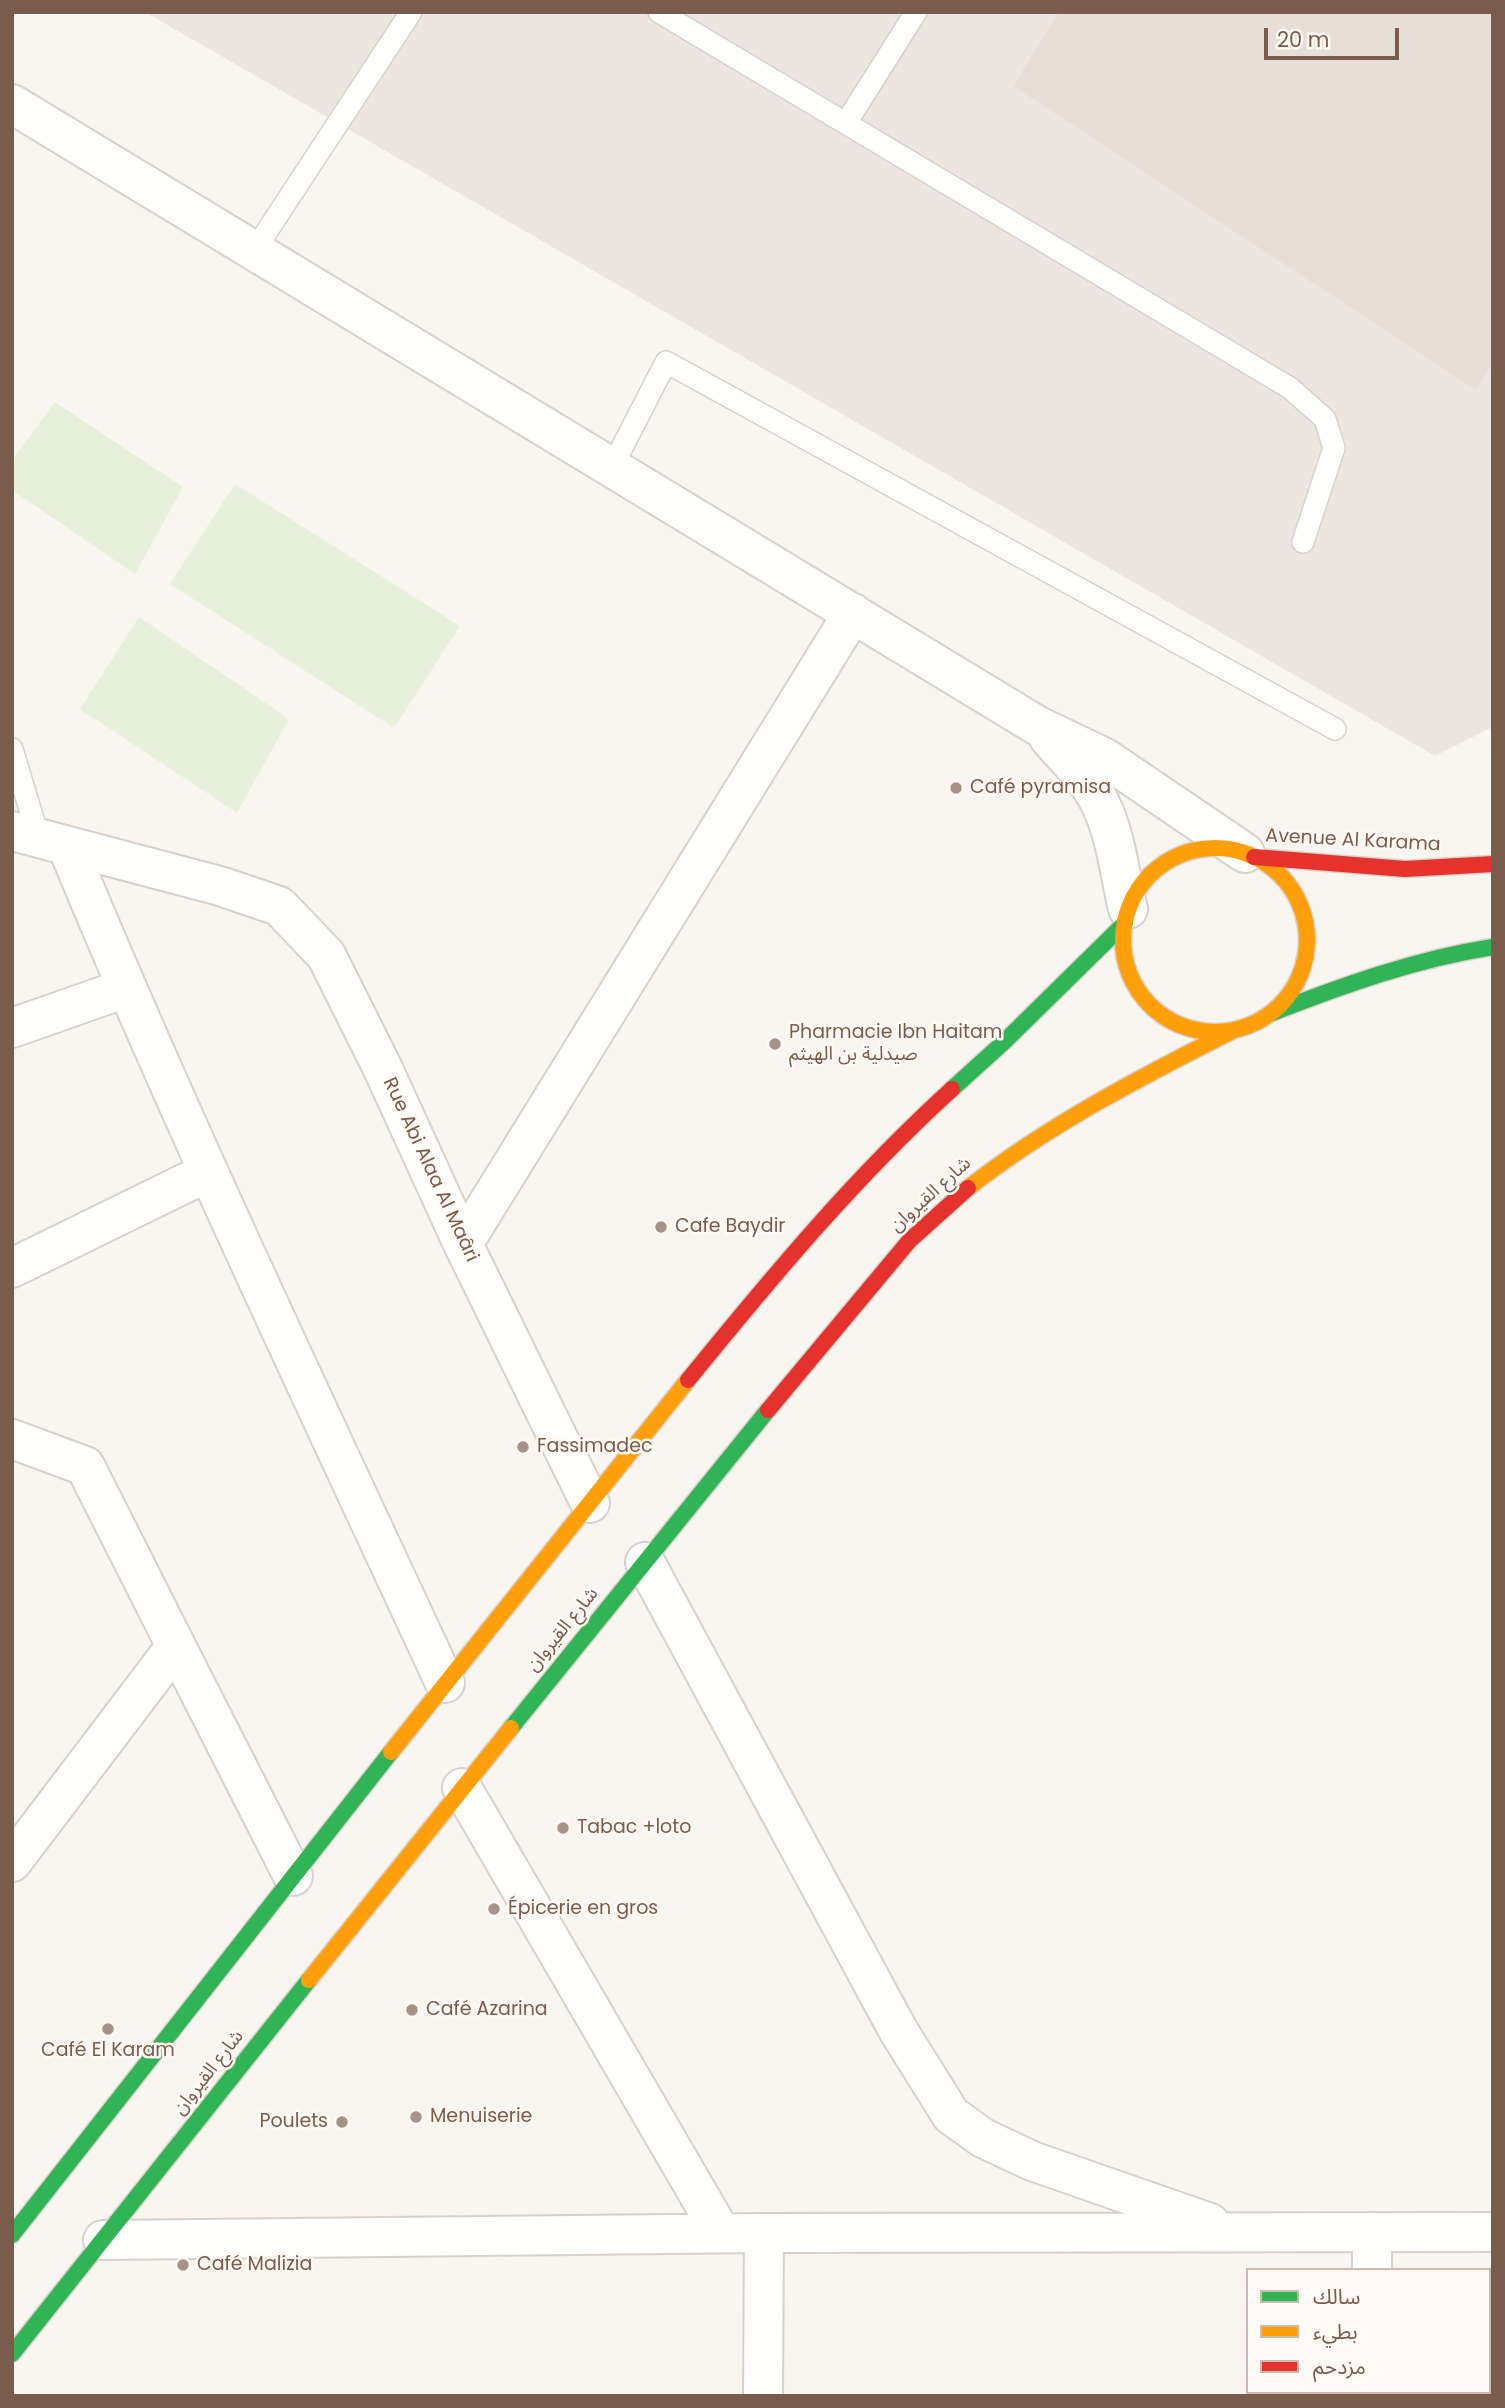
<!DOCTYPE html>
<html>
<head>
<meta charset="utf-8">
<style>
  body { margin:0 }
  #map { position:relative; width:1505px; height:2408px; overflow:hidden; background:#f9f5f0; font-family:Poppins,"Noto Sans Arabic",sans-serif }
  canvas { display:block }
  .frame { position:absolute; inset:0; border:14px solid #7a5c4d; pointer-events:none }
  .legend { position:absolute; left:1246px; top:2268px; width:245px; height:126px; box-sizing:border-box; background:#fffaf3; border:2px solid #cabbb1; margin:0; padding:9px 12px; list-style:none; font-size:21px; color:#7a5c4d }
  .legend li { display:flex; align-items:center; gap:14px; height:35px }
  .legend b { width:35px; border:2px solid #cabbb1 }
  .scale { position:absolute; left:1264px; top:28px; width:135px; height:32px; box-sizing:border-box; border:4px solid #7a5c4d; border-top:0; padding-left:9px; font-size:21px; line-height:24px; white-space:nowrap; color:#7a5c4d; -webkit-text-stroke:5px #fffaf3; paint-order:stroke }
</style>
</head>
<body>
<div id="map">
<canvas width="1505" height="2408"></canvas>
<div class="frame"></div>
<ul class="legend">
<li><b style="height:9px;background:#30b455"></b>سالك</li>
<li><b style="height:9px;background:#ff9f0a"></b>بطيء</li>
<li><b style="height:9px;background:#e5322d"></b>مزدحم</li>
</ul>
<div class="scale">20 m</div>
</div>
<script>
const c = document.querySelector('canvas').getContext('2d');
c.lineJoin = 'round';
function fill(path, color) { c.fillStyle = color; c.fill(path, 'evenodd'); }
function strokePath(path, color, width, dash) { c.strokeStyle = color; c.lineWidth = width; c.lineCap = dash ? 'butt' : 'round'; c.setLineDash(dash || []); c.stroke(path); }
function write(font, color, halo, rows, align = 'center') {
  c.font = font + ' Poppins,"Noto Sans Arabic",sans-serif'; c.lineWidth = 5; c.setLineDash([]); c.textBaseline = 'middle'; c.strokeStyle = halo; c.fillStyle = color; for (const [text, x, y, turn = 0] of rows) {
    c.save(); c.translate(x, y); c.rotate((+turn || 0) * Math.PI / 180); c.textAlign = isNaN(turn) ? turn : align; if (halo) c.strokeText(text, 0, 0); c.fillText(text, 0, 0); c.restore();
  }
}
const industrial = new Path2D(`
  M145 12H1493V727L1435 756Z`);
const green = new Path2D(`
  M55 402 183 487 135 574 12 490V460Z
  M235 484 460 626 394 728 170 584Z
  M139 617 289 719 237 813 80 709Z`);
const building = new Path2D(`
  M1059 12H1493V361L1476 390 1013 86Z`);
const lane = new Path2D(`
  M659 12 1290 388 1325 419 1334 448 1303 542
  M846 123 916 12
  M254 251 411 12
  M612 467 666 362 1335 729
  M12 749 39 839`);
const street = new Path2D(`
  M12 104 1038 726 1105 758 1245 853
  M1049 738C1067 759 1088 778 1100 803 1116 835 1120 875 1128 909
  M12 831 220 886 279 906 326 955 383 1069 463 1244 590 1503
  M67 846C184 1129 316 1405 445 1683
  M12 1028 126 988
  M463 1244 853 613
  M12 1268 208 1172
  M12 1439 85 1466 176 1646 12 1862
  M645 1562 898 2030 951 2115 983 2138 1032 2161 1210 2223
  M176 1646 293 1876
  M462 1788 721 2233
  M103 2240 764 2233 1493 2232
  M1372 2270V2232
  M763 2396 764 2233
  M1372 2396V2392`);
const fast = new Path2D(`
  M1272 1013C1344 985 1416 959 1493 947
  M952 1089 1005 1041 1125 923
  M511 1728 768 1410
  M12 2235 391 1752
  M12 2354 309 1980`);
const slow = new Path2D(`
  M1123 940a92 92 0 1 1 184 0a92 92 0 1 1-184 0Z
  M968 1188C1050 1124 1141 1077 1234 1030
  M391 1752 688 1380
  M309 1980 511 1728`);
const jam = new Path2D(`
  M1254 857 1405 869 1493 864
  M688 1380C771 1278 855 1177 952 1089
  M768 1410 909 1241 968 1188`);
const markers = [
  [956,788,7,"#a69286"],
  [775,1044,7,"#a69286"],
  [661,1227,7,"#a69286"],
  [523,1447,7,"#a69286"],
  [563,1828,7,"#a69286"],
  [494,1909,7,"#a69286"],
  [412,2010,7,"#a69286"],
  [108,2029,7,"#a69286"],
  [416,2117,7,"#a69286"],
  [342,2122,7,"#a69286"],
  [183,2265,7,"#a69286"]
];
const poiNames = [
  ["Café pyramisa",970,788],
  ["Pharmacie Ibn Haitam",789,1033],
  ["صيدلية بن الهيثم",789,1055],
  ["Cafe Baydir",675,1227],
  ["Fassimadec",537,1447],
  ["Tabac +loto",577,1828],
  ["Épicerie en gros",508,1909],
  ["Café Azarina",426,2010],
  ["Café El Karam",108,2051,"center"],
  ["Menuiserie",430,2117],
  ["Poulets",328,2122,"right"],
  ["Café Malizia",197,2265]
];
const streetNames = [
  ["Avenue Al Karama",1353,841,3],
  ["Rue Abi Alaa Al Maâri",430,1170,65],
  ["شارع القيروان",931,1195,-42],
  ["شارع القيروان",563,1630,-51],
  ["شارع القيروان",209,2073,-52]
];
fill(industrial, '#ede5e0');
fill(green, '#e7f0db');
fill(building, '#e6ded7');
strokePath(lane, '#d7d1cb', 24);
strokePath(street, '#d7d1cb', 42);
strokePath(fast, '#d9d2cb', 19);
strokePath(slow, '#d9d2cb', 19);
strokePath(jam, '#d9d2cb', 19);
strokePath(lane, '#fefefd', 21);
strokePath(street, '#fefefd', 38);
strokePath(fast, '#30b455', 16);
strokePath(slow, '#ff9f0a', 16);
strokePath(jam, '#e5322d', 16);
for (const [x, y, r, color] of markers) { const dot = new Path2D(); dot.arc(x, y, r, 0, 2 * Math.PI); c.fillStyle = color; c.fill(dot); strokePath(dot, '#fffaf3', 2.5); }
write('19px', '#7a5c4d', '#fffaf3', poiNames, 'left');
write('19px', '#7a5c4d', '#fffaf3', streetNames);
</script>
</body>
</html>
